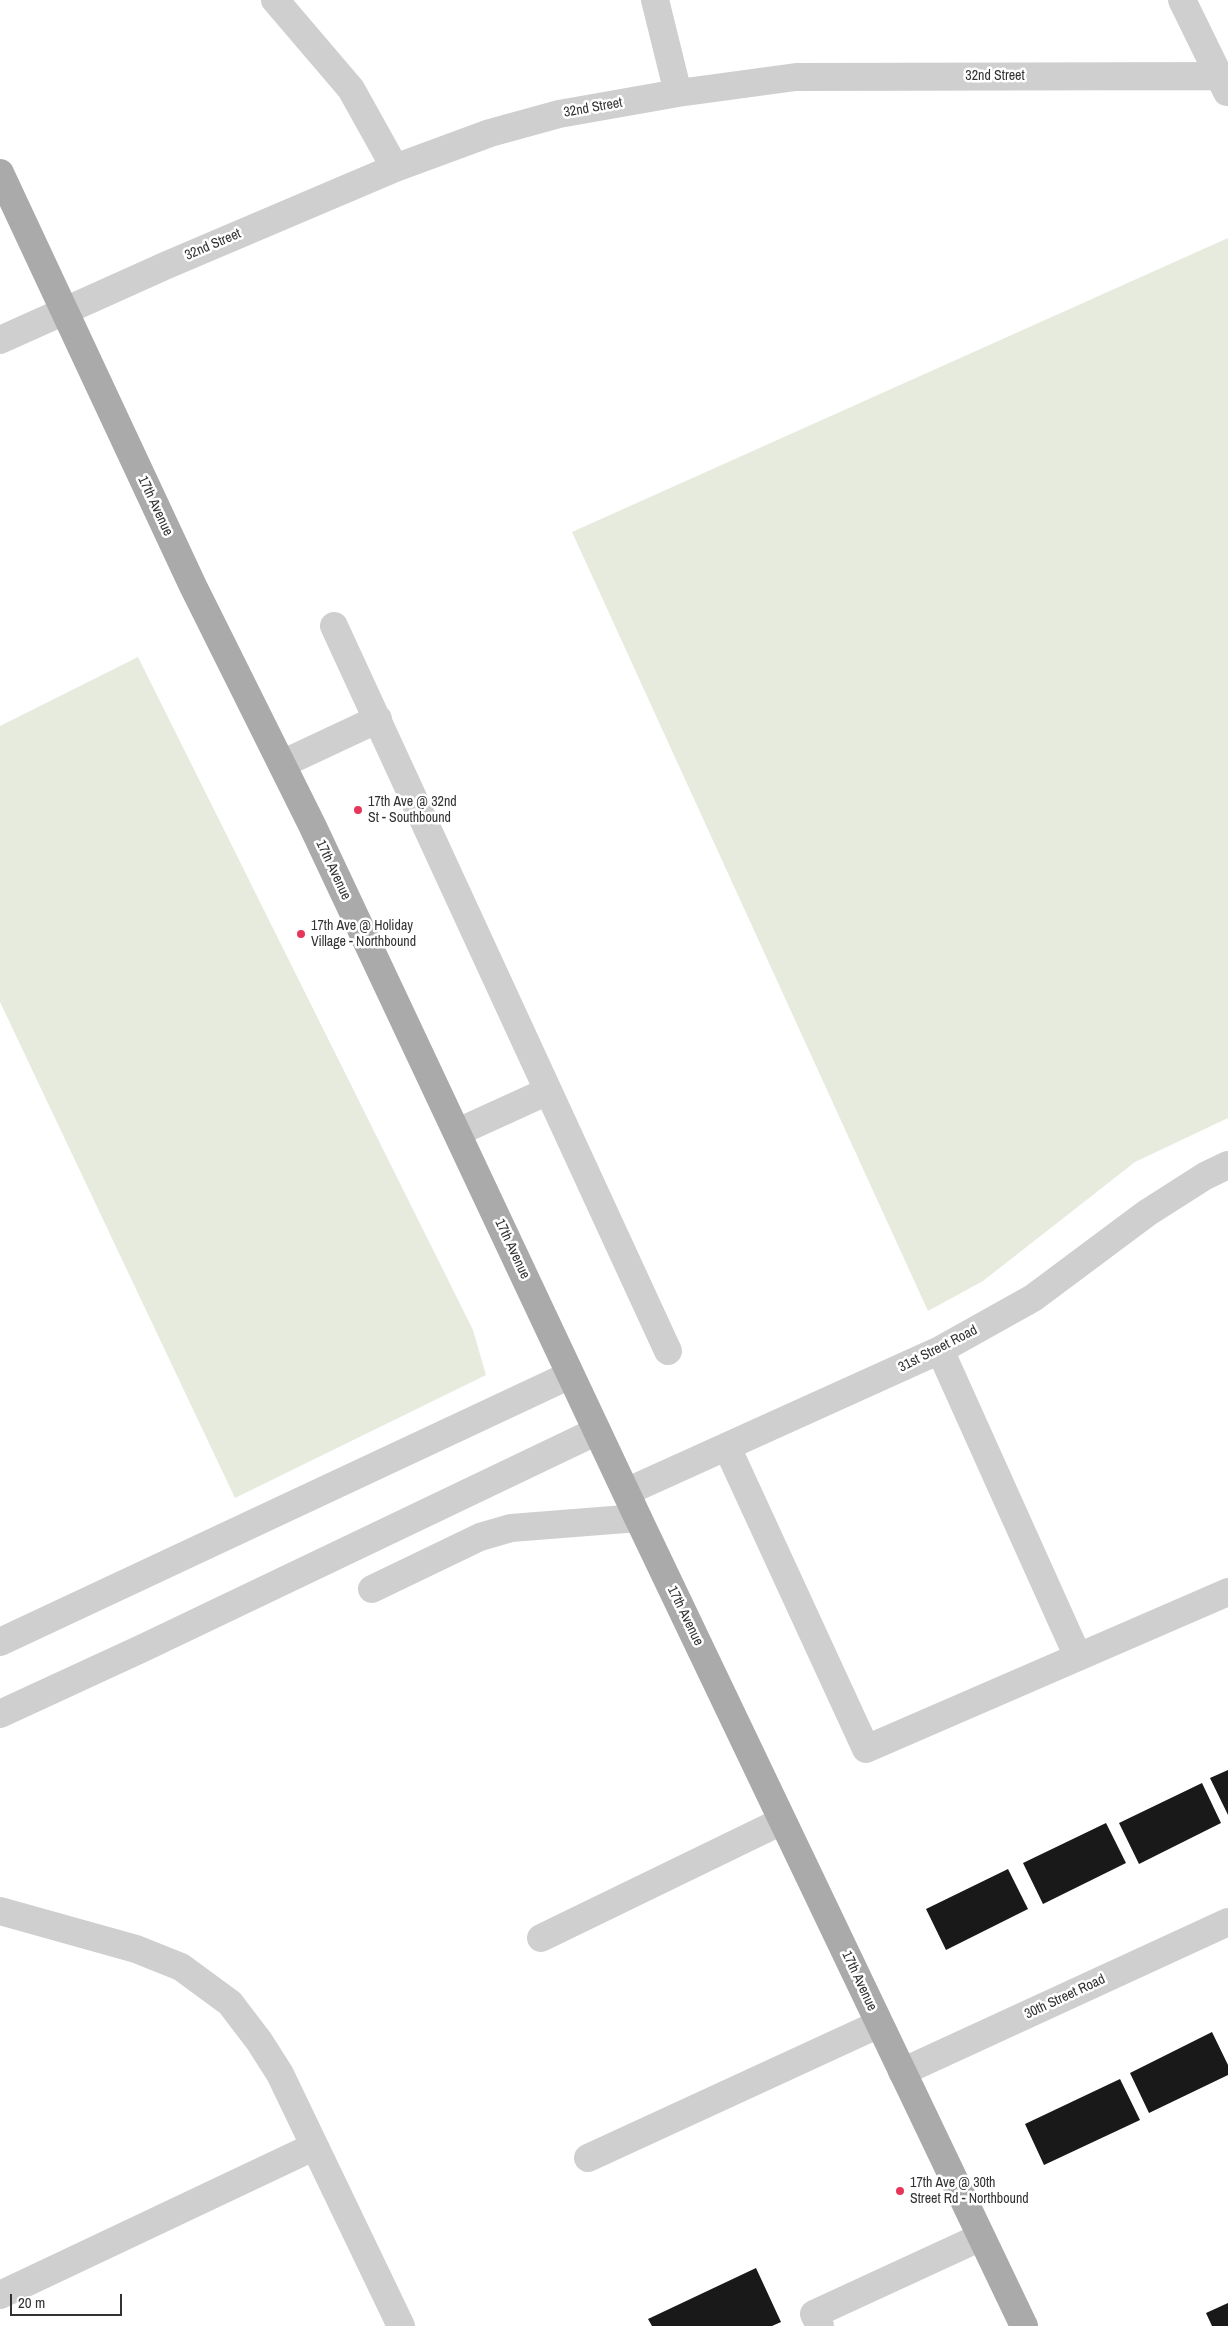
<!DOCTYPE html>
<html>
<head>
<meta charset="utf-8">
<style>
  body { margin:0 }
  #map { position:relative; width:1228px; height:2326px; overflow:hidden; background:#fff; font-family:"Archivo Narrow",sans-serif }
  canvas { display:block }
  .scale { position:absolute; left:10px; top:2294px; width:112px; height:22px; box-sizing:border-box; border:2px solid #323232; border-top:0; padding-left:6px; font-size:15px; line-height:18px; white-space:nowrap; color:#323232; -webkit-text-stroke:4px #fff; paint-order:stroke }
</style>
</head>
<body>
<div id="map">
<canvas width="1228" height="2326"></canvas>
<div class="scale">20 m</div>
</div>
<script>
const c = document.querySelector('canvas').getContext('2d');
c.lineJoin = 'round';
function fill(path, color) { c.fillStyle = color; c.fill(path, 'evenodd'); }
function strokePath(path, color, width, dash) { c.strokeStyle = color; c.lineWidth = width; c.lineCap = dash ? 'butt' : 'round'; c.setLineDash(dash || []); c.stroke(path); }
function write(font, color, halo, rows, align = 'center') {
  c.font = font + ' "Archivo Narrow",sans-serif'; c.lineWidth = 5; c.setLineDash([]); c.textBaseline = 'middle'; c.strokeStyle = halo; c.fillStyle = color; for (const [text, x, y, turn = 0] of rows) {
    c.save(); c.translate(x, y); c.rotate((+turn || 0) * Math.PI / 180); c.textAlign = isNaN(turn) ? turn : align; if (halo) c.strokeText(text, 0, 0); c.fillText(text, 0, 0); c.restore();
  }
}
const green = new Path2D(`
  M1228 238V1118L1135 1162 983 1281 928 1311 572 532Z
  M138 657 473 1330 486 1375 235 1498 0 1002V726Z`);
const building = new Path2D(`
  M1228 1770V1815L1210 1778Z
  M1202 1783 1221 1823 1139 1864 1119 1823Z
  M1106 1823 1126 1863 1043 1904 1023 1863Z
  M1008 1869 1028 1909 946 1950 926 1909Z
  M1212 2032 1228 2065V2075L1149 2113 1130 2073Z
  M1120 2079 1140 2120 1044 2165 1025 2124Z
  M756 2268 781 2322 772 2326H652L648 2319Z
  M1228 2303V2326H1212L1206 2313Z`);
const minor = new Path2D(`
  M275 0 351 89 395 168
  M655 0 678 93
  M1182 0 1227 92
  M0 340 167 265 395 168 490 133 559 114 678 93 796 77 1228 76
  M334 626 668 1351
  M282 764 378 719
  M458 1132 548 1091
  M940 1350 1078 1657
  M727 1447 866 1749 1228 1592
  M626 1492 940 1350 1033 1298 1147 1213 1205 1176 1228 1165
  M372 1589 480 1537 511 1528 638 1518
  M0 1642 570 1375
  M0 1714 143 1648 597 1431
  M0 1911 136 1949 181 1967 230 2003 259 2041 280 2074 401 2326
  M541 1938 782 1821
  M902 2072 1228 1922
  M588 2158 879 2024
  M0 2295 313 2147
  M820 2326 814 2314 981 2237`);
const major = new Path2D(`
  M0 173 193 586 312 825 638 1518 1024 2326`);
const markers = [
  [358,810,5,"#e63659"],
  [301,934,5,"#e63659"],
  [900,2191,5,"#e63659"]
];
const streetNames = [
  ["32nd Street",995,76],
  ["32nd Street",593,108,-10],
  ["32nd Street",213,245,-23],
  ["17th Avenue",155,506,65],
  ["17th Avenue",333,870,65],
  ["17th Avenue",512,1249,65],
  ["31st Street Road",938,1349,-27],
  ["17th Avenue",685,1616,64],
  ["17th Avenue",859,1981,65],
  ["30th Street Road",1065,1997,-25]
];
const poiNames = [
  ["17th Ave @ 32nd",368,802],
  ["St - Southbound",368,818],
  ["17th Ave @ Holiday",311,926],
  ["Village - Northbound",311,942],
  ["17th Ave @ 30th",910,2183],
  ["Street Rd - Northbound",910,2199]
];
fill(green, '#e6ebdd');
fill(building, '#191919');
strokePath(minor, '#cfcfcf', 28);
strokePath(major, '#aaa', 28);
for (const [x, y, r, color] of markers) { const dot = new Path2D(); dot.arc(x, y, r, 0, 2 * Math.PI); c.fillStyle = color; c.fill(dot); strokePath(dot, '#fff', 2); }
write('14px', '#323232', '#fff', streetNames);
write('14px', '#323232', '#fff', poiNames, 'left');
</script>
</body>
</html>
